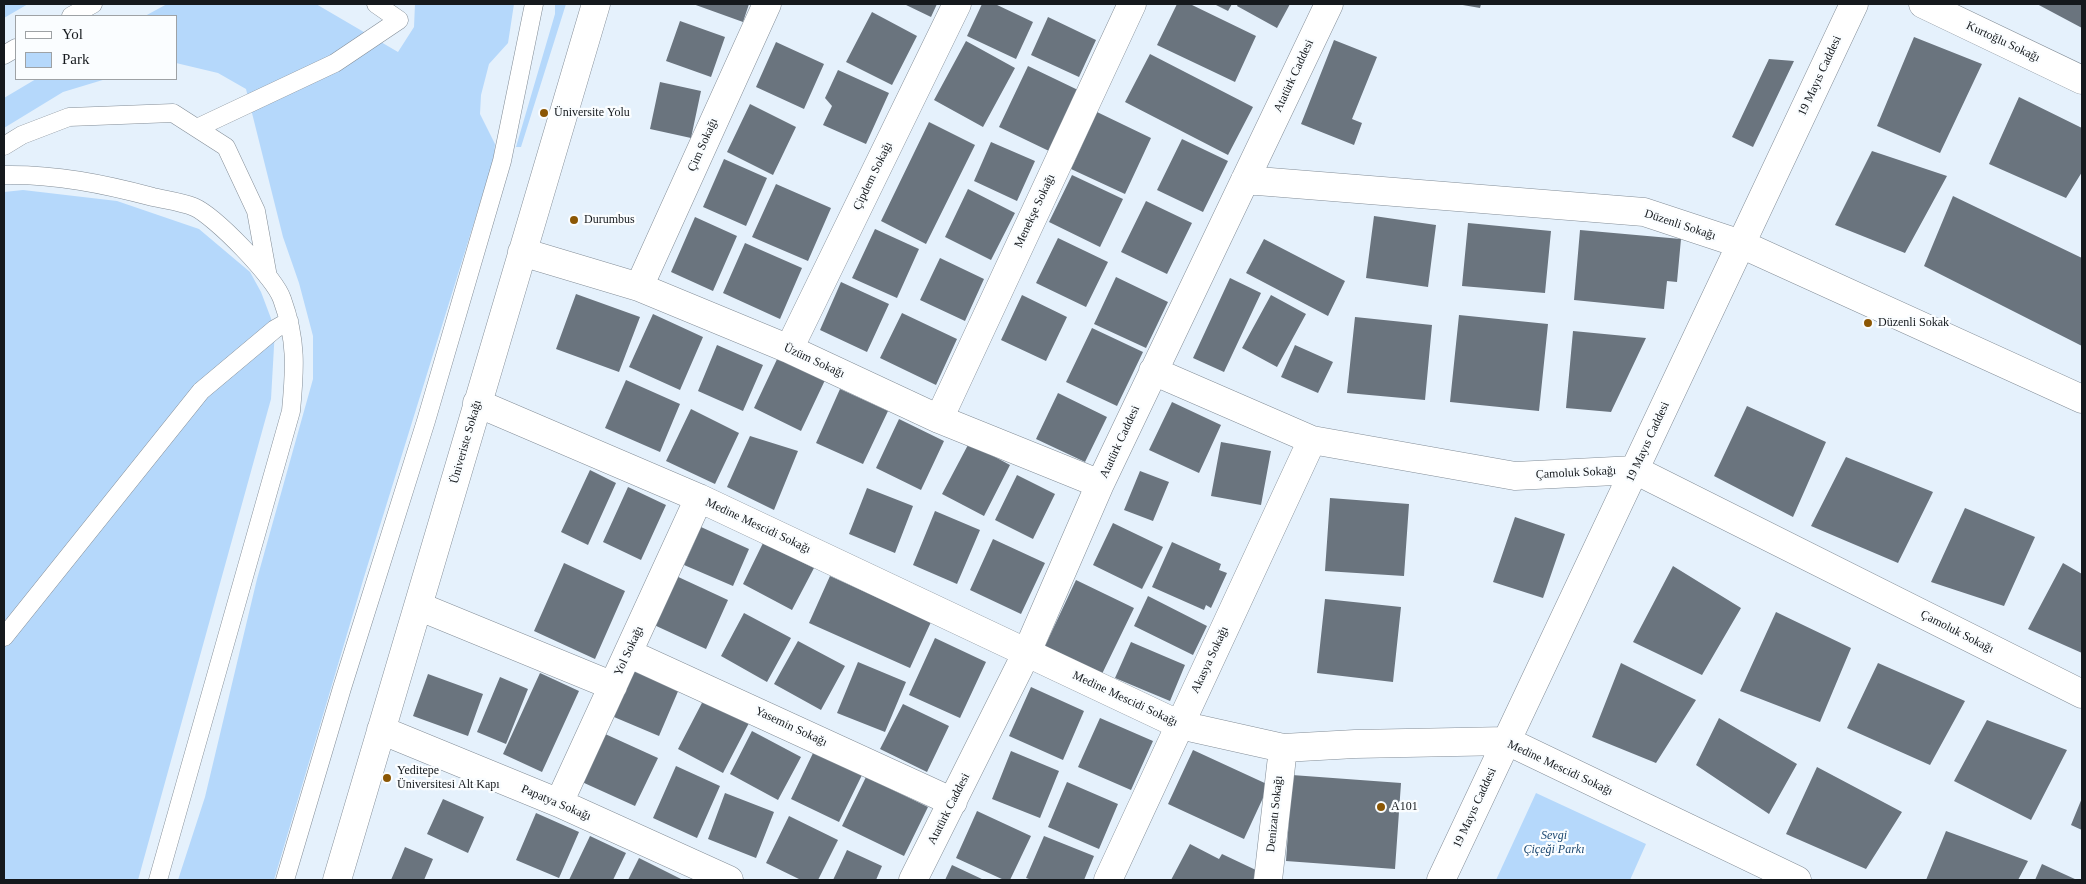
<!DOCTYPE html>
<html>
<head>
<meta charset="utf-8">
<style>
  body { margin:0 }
  #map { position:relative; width:2086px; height:884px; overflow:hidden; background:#e5f1fc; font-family:"Times New Roman",serif }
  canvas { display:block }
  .frame { position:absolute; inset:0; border:5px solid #15191d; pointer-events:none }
  .legend { position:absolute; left:15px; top:15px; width:162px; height:65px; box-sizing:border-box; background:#fafdff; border:1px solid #9ea2a5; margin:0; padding:6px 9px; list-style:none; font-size:15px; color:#15191d }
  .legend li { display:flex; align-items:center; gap:10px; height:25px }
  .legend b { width:25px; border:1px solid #9ea2a5 }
</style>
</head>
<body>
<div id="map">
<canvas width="2086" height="884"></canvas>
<div class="frame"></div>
<ul class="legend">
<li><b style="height:6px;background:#fff"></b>Yol</li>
<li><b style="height:14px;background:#b5d8fb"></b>Park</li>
</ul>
</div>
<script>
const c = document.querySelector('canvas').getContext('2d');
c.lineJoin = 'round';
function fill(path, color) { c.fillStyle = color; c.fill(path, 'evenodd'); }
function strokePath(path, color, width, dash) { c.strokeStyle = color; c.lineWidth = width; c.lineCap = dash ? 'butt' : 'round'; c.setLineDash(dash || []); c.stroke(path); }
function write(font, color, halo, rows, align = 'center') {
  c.font = font + ' "Times New Roman",serif'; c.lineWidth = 4.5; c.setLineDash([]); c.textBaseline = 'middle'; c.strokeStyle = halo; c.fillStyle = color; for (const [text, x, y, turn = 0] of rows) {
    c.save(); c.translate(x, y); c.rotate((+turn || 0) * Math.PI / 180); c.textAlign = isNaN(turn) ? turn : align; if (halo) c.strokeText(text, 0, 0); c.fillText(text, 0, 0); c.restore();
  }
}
const green = new Path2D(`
  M4 4H28L4 18Z
  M167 4H316L398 52 414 27 415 4H514L508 43 489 64 481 95 480 114 495 144 494 158 364 577 274 880H178L205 797 257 579 313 379V336L299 283 283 237 246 89 218 73 176 63V16H145Z
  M555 4H566L521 147H516L555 14Z
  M36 79H106L63 92 4 128V98Z
  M23 190 117 201 199 229 250 272 261 292 275 329 271 399 138 880H4V192Z
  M1536 793 1646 844 1630 880H1496Z`);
const building = new Path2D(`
  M693 4H749L743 22Z
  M904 4H937L931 17Z
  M982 4H995L1033 22 1016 59 967 36Z
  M1177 4H1190L1256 36 1235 82 1157 45Z
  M1214 4H1232L1228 11Z
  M1238 4H1290L1277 28 1237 6Z
  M1457 4H1481L1480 8Z
  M2037 4H2082V28Z
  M872 12 917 36 892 85 846 62Z
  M1048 17 1096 40 1079 77 1031 55Z
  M680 21 725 37 711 77 666 61Z
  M1914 37 1982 64 1940 153 1877 126Z
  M1334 40 1377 57 1352 119 1362 123 1354 145 1301 124Z
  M966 41 1015 68 983 127 934 100Z
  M776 42 824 64 804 109 756 87Z
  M1150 54 1253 107 1228 155 1125 102Z
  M1769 59 1794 61 1753 147 1732 137Z
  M1028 66 1078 90 1049 151 999 127Z
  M838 70 889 93 866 144 823 125 832 106 825 98Z
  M660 82 701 91 691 138 650 129Z
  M2019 97 2082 128V172L2066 198 1989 164Z
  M750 104 796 127 773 175 727 152Z
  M1097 112 1151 138 1125 194 1071 169Z
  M929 122 975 145 926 244 881 221Z
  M1182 139 1228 161 1203 212 1157 190Z
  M991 142 1035 161 1017 201 974 181Z
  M1872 151 1947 176 1905 253 1835 225Z
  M724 159 767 178 746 226 703 207Z
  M1072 175 1123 199 1100 247 1049 222Z
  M776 184 831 208 808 261 752 237Z
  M968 189 1015 213 991 260 945 237Z
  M1953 196 2082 258V346L1924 266Z
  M1146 201 1192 223 1167 274 1121 252Z
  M1374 216 1436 225 1428 287 1366 278Z
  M695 217 737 236 713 291 671 272Z
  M1468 223 1551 231 1545 293 1462 286Z
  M875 229 919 249 897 298 852 278Z
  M1580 230 1681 239 1677 282 1667 281 1664 309 1574 300Z
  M1058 238 1108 262 1086 307 1036 283Z
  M1264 239 1345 281 1328 316 1246 273Z
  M745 243 802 268 780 319 723 293Z
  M940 258 984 279 965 321 920 300Z
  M1116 277 1168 302 1146 348 1094 324Z
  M1230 278 1261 293 1224 372 1193 358Z
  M841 282 889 304 867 352 820 330Z
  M576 294 640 317 619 372 556 349Z
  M1022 295 1067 317 1046 361 1001 340Z
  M1271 295 1306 314 1277 367 1242 348Z
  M902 313 957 339 936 385 880 358Z
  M653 314 703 337 680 390 629 367Z
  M1459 315 1548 324 1539 411 1450 402Z
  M1355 317 1432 325 1425 400 1347 393Z
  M1092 328 1143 352 1117 406 1066 382Z
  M1573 331 1646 338 1611 412 1566 408Z
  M717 345 763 365 743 411 698 391Z
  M1295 345 1333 362 1318 393 1281 377Z
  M779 355 826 378 801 431 754 408Z
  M626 380 680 404 660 452 605 428Z
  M840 389 888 411 863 464 816 443Z
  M1058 393 1107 417 1085 462 1036 439Z
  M1172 402 1221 425 1199 473 1149 450Z
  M1747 406 1826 442 1793 517 1714 476Z
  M691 409 739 433 715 484 666 461Z
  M899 419 944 441 921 490 876 468Z
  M750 436 798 451 774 510 727 487Z
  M1221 442 1271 451 1261 505 1211 496Z
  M969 443 1010 465 984 516 942 494Z
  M1846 457 1933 492 1898 563 1811 526Z
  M590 470 616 483 588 545 561 532Z
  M1140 471 1169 482 1153 521 1124 510Z
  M1017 475 1055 494 1033 539 995 520Z
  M628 487 666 505 641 560 603 542Z
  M867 488 913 506 895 553 849 534Z
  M1330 498 1409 504 1404 576 1325 571Z
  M1965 508 2035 537 2004 606 1931 582Z
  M935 511 980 530 957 584 913 565Z
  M1515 517 1565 534 1543 598 1493 582Z
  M1113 523 1163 547 1142 589 1093 565Z
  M701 527 749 549 733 586 684 565Z
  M993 539 1045 563 1021 614 970 590Z
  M1172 542 1221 564 1219 570 1227 573 1211 608 1206 605 1204 610 1152 587Z
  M763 543 814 568 792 610 743 584Z
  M564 563 625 591 595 659 534 631Z
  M2063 563 2082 574V653L2028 629Z
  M1673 566 1741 608 1702 675 1633 642Z
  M674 575 728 600 706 649 652 624Z
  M830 576 931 622 910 668 809 623Z
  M1076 580 1134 608 1101 676 1044 648Z
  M1148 596 1207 626 1193 655 1134 626Z
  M1325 599 1401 607 1393 682 1317 673Z
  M1776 612 1851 648 1820 722 1740 691Z
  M744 613 791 638 767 682 721 656Z
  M935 638 986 662 960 718 909 695Z
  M798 641 845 666 821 710 774 684Z
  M1131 642 1185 665 1170 701 1115 678Z
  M858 662 906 682 885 732 837 713Z
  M1621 663 1696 700 1656 763 1592 737Z
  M1878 663 1965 701 1930 765 1847 728Z
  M634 670 679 689 659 736 614 717Z
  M540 673 579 691 542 772 503 754Z
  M428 674 483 694 468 736 413 716Z
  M500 677 528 689 506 744 477 732Z
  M1031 687 1084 711 1063 760 1009 736Z
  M704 699 749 723 723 773 678 749Z
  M903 704 949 726 927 772 880 749Z
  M1100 718 1153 741 1131 790 1078 767Z
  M1719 718 1797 764 1769 814 1696 765Z
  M1987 720 2067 750 2031 820 1954 781Z
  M752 731 801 757 778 800 730 774Z
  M603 733 658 758 635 806 582 782Z
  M1193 750 1269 785 1244 839 1168 804Z
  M814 751 862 775 839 822 791 799Z
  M1011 751 1059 771 1040 818 992 799Z
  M676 766 720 786 697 838 653 818Z
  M1817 767 1902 812 1866 869 1786 834Z
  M1292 775 1401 783 1395 869 1286 861Z
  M866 777 928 807 904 856 842 826Z
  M1067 782 1118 804 1099 849 1048 827Z
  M725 793 774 812 756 858 708 839Z
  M2082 798V830L2071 825Z
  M443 799 484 817 468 853 427 834Z
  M977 811 1031 836 1010 880H1004L956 858Z
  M536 813 579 832 559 878 516 860Z
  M789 816 838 840 818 880H801L766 863Z
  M1946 831 2028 861 2018 880H1926Z
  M590 836 626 853 613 880H569Z
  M1044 836 1094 856 1084 880H1032L1026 878Z
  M1190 844 1219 859 1222 854 1258 871 1253 880H1171Z
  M405 847 433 859 424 880H391Z
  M847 850 882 866 876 880H833Z
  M639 858 683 880H628Z
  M2042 864 2077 880H2035Z
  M952 865 984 880H945Z`);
const service = new Path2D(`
  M71 16 93 4
  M4 55 16 48
  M197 128 335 63 399 20 376 4
  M4 146 22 135 69 117 173 113 226 147 256 211 268 277
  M4 175C55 174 104 184 153 197 166 200 182 202 194 207 215 216 275 278 282 299 297 340 295 369 291 411L158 880
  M4 637 201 391 275 329 289 321
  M285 880 342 688 426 421 502 161 534 4`);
const minor = new Path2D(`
  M1245 180 1644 212 1741 244 1441 880
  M522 252 639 287 789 349 939 419 1100 484
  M639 287 767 4
  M789 349 957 4
  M1153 371 1312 440 1515 476 1635 470 2082 694
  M477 403 699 498 1180 725 1283 748 1355 744 1507 741 1797 880
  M939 419 1132 4
  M418 606 613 686
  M628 653 953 802
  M381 730 559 803 729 880
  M559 803 699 498
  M337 880 596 4
  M913 880 1027 652 1100 484 1329 4
  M1108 880 1312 440
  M1268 880 1283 748`);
const tertiary = new Path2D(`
  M1854 4 1741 244 2082 399`);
const primary = new Path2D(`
  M1923 4 2082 80`);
const markers = [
  [544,113,5,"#8b5705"],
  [574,220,5,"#8b5705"],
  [1868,323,5,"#8b5705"],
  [387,778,5,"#8b5705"],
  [1381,807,5,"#8b5705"]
];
const streetNames = [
  ["Kurtoğlu Sokağı",2003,42,25],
  ["Atatürk Caddesi",1294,76,-65],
  ["19 Mayıs Caddesi",1820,76,-65],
  ["Çim Sokağı",703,145,-66],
  ["Çipdem Sokağı",873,176,-64],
  ["Menekşe Sokağı",1035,211,-65],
  ["Düzenli Sokağı",1680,225,18],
  ["Üzüm Sokağı",814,361,25],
  ["Üniveriste Sokağı",466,442,-74],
  ["Atatürk Caddesi",1120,442,-65],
  ["19 Mayıs Caddesi",1648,442,-65],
  ["Çamoluk Sokağı",1576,473,-3],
  ["Medine Mescidi Sokağı",758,526,25],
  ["Çamoluk Sokağı",1957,632,27],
  ["Yol Sokağı",629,651,-65],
  ["Akasya Sokağı",1210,660,-65],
  ["Medine Mescidi Sokağı",1125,699,25],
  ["Yasemin Sokağı",791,727,25],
  ["Medine Mescidi Sokağı",1560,768,25],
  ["Papatya Sokağı",556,803,23],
  ["19 Mayıs Caddesi",1475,808,-65],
  ["Atatürk Caddesi",949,809,-63],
  ["Denizatı Sokağı",1275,814,-84]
];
const poiNames = [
  ["Üniversite Yolu",554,113],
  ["Durumbus",584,220],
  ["Düzenli Sokak",1878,323],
  ["Yeditepe",397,771],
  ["Üniversitesi Alt Kapı",397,785],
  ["A101",1391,807]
];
const parkNames = [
  ["Sevgi",1554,836],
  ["Çiçeği Parkı",1554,850]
];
fill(green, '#b5d8fb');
fill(building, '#6a747e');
strokePath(service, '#838d97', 19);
strokePath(minor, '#838d97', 29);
strokePath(tertiary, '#838d97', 29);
strokePath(primary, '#838d97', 29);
strokePath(service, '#fff', 18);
strokePath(minor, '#fff', 28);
strokePath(tertiary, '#fff', 28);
strokePath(primary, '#fff', 28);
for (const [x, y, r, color] of markers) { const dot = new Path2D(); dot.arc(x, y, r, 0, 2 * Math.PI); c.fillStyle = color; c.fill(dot); strokePath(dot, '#fafdff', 2); }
write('12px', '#15191d', '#fafdff', streetNames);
write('12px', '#15191d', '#fafdff', poiNames, 'left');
write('italic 12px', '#1b4770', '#fafdff', parkNames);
</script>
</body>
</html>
